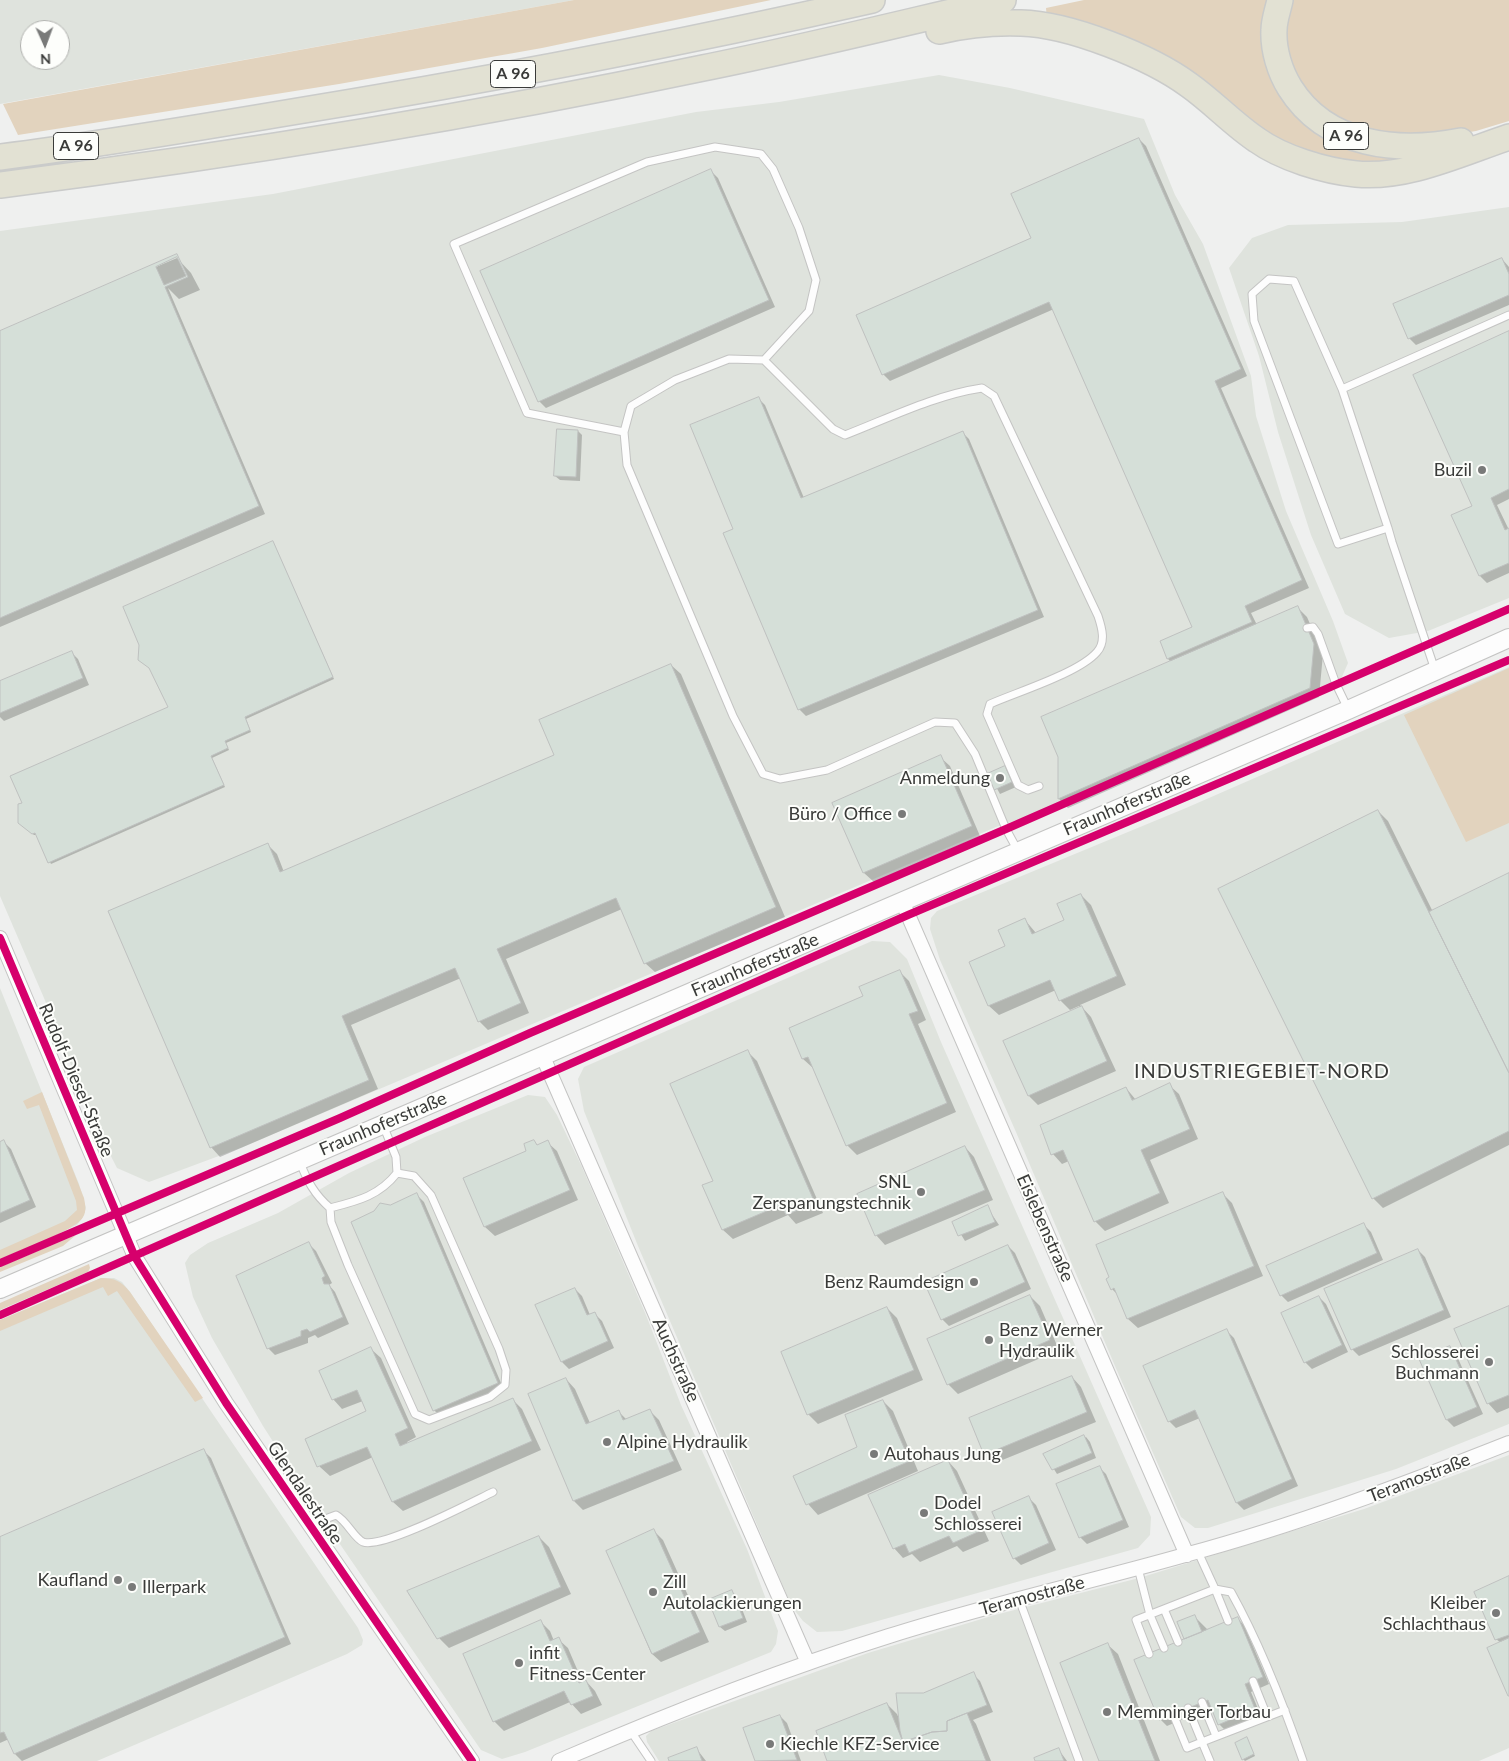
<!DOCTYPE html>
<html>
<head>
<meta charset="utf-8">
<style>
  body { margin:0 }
  #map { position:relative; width:1509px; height:1761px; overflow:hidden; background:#eff0ef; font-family:Lato,sans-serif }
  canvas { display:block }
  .north { position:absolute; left:20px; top:20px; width:50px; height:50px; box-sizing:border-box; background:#fdfefb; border:1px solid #afb0ad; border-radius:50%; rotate:178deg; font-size:14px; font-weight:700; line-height:20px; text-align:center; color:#3a3b39 }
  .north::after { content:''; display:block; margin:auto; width:18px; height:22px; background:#797a79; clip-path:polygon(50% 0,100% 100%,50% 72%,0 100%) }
</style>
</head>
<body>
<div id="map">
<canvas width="1509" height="1761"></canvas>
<div class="north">N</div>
</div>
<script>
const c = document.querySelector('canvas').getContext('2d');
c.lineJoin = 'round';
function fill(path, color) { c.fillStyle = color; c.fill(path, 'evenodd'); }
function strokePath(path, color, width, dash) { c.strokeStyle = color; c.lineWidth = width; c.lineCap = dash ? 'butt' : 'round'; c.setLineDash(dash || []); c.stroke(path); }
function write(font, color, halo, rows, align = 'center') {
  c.font = font + ' Lato,sans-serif'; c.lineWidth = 4; c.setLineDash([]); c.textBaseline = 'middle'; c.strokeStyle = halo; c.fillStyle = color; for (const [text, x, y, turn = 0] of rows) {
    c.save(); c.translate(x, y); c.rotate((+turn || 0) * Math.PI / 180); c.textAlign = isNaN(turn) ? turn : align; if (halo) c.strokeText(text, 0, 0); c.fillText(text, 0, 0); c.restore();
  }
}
const built = new Path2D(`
  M0 0H574L0 104ZM30 30H60V60H30Z
  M939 75 1010 88 1144 119 1175 195 1203 244 1251 376 1256 416 1286 511 1333 621 1348 663 1341 679 1035 814 996 827 243 1147 149 1182 117 1168 96 1127 44 998 0 896V231L273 194 696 112 779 102Z
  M1509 207V598L1428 631 1389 638 1345 614 1311 535 1278 432 1259 356 1229 268 1252 238 1288 225 1402 222Z
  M1509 667V1424L1396 1469 1208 1528H1195L1181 1517 1115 1366 1016 1132 940 960 930 929 931 918 937 911 1186 808Z
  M872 941 890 942 907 959 941 1042 1151 1517 1150 1535 1138 1548 842 1631 817 1632 803 1621 792 1607 638 1246 584 1111 578 1079 584 1067Z
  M0 988 79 1184 86 1208 83 1217 77 1225 0 1259Z
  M528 1095 545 1097 557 1115 582 1167 646 1315 681 1405 747 1549 778 1631 776 1644 771 1652 525 1752 502 1759 481 1750 318 1512 263 1426 212 1338 193 1297 185 1263 190 1255 208 1243 278 1213 349 1173 425 1137Z
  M101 1278H114L122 1282 130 1292 358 1628 363 1640 362 1645 347 1654 97 1761H0V1320Z
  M1509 1455V1748L1479 1761H659L647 1742 646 1736 651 1731 868 1653 995 1615 1139 1578 1364 1509Z`);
const green = new Path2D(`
  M574 0H771L542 48 339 84 18 135 3 104Z
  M1084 0H1271L1275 82 1409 156 1412 160 1360 164 1302 153 1047 19 1046 8Z
  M1289 0H1509V121L1476 131 1434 138 1392 136 1330 117 1305 95 1288 64 1283 32Z
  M1509 668V823L1466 842 1404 715Z
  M42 1092 84 1198C85 1204 87 1211 83 1217 77 1230 16 1252 0 1259V1250L65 1221 77 1210 76 1201 39 1105 27 1109 23 1101Z
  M76 1235 63 1246 0 1272V1267Z
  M89 1264 90 1268 88 1272 0 1310V1303Z
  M101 1278C115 1278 121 1281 130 1292L203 1398 195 1402 117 1291 108 1296 103 1287 0 1331V1320Z`);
const shadow = new Path2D(`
  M1139 139 1146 146 1247 376 1221 388 1309 588 1251 613 1257 625 1298 608 1307 617 1323 654 1319 697 1068 808 1059 799V757L1171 662 1168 659 1194 628 1054 309 890 381 883 374Z
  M711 171 718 178 775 307 546 408 539 401Z
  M177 258 191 273 200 290 179 299 168 288 265 514 0 627V333Z
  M1502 259 1509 267V305L1416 345 1409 338Z
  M1509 333V499L1497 505 1509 530V573L1487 583 1480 576 1474 506Z
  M758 398 765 405 804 498 962 432 969 439 1044 617 806 716 799 709 735 530Z
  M578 431 582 435 580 481 560 480 555 476Z
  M274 544 334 679 246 719 251 732 226 743 229 750 212 758 225 787 51 864 37 835H34L20 823 169 707Z
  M71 652 78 659 89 685 4 721 0 717V682Z
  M671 665 681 674 785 917 655 972 645 963 622 909 506 959 529 1013 488 1030 479 1021 461 978 351 1025 378 1089 220 1157 211 1147 267 844 277 854 284 872 556 755Z
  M940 757 950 766 980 836 874 882 864 873 834 803Z
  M1005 767 1016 787 1000 794 989 774Z
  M1378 811 1388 821 1433 912 1509 874V1145L1383 1208 1373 1198Z
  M1081 895 1091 905 1126 985 1080 1005 1091 1017 1116 1071 1038 1105 1029 1096 1080 1008 1079 1006 1070 1010 1060 1000 1056 990 999 1015 989 1006 971 963 1007 947 1025 920 1036 933 1065 921Z
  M899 971 909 981 926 1020 918 1024 956 1112 857 1155 847 1145 813 1068 803 1059 790 1029 865 997Z
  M748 1052 757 1061 823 1213 796 1224 788 1215 733 1239 723 1230 704 1186 714 1181Z
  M1169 1085 1179 1094 1198 1139 1150 1160 1169 1203 1105 1231 1095 1221 1069 1161 1062 1164 1053 1154 1045 1137 1126 1088 1136 1100Z
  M534 1141 538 1146 547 1142 557 1151 578 1200 495 1236 485 1227 464 1179 528 1151Z
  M4 1142 11 1149 36 1207 0 1223V1144Z
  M965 1147 974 1157 993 1200 885 1245 876 1235Z
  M1223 1194 1232 1203 1263 1276 1138 1328 1128 1319 1119 1296 1112 1289Z
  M417 1195 424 1202 504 1390 441 1417 434 1410 390 1206Z
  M987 1207 999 1225 965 1241 954 1223Z
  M1364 1225 1371 1232 1383 1260 1288 1302 1281 1295Z
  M309 1244 316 1251 332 1283 329 1285 335 1292 349 1324 318 1338 315 1335 308 1338V1343L275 1355 268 1348Z
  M1008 1246 1015 1253 1031 1289 949 1326 942 1319Z
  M1418 1250 1425 1257 1451 1317 1359 1356 1352 1349Z
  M575 1289 582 1296 590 1315 595 1314 602 1321 614 1348 569 1369 562 1362 537 1306Z
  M1030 1296 1040 1306 1059 1350 958 1394 948 1384Z
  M1319 1297 1326 1304 1348 1352 1312 1369 1305 1362Z
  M1509 1307V1408L1497 1413 1488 1403Z
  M887 1308 897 1318 923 1380 818 1424 808 1414Z
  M1227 1331 1234 1338 1298 1486 1244 1510 1237 1503 1200 1418 1176 1428 1169 1421Z
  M1449 1347 1456 1354 1483 1414 1454 1427 1447 1420Z
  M371 1349 381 1358 416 1437 407 1442 408 1444 512 1399 522 1409 541 1450 403 1511 393 1502 373 1457 330 1476 320 1467 307 1439 367 1412 363 1401 342 1409 333 1399Z
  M1072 1377 1081 1387 1096 1422 995 1463 986 1454Z
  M566 1379 575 1389 590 1423 618 1411 627 1420 650 1411 659 1420 682 1470 583 1510 574 1501Z
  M883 1401 893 1411 918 1471 818 1515 809 1505 795 1476 859 1447Z
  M1086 1437 1090 1442 1096 1458 1057 1474 1045 1455Z
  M204 1451 211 1458 291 1644 22 1761 15 1754 9 1739 0 1743V1538Z
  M948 1461 957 1471 989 1541 963 1552 957 1546 920 1562 912 1554 903 1558 894 1548Z
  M1099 1467 1106 1474 1129 1527 1087 1544 1080 1537Z
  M1029 1498 1036 1505 1056 1550 1021 1565 1014 1558Z
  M654 1531 663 1540 709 1642 661 1662 651 1653 608 1552Z
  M539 1537 549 1547 571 1594 449 1648 440 1639 408 1593Z
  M1509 1578V1694L1501 1643 1496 1639Z
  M732 1592 737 1596 747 1622 725 1631 720 1627 710 1601Z
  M1194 1616 1208 1630 1237 1618 1244 1625 1269 1684 1251 1692 1261 1716 1226 1731 1219 1724 1212 1707 1167 1726 1160 1719 1185 1640 1178 1623Z
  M541 1622 550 1631 554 1641 558 1639 568 1648 583 1683 586 1681 595 1691 602 1705 581 1714 570 1702 504 1731 494 1721Z
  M1108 1645 1118 1654 1160 1761H1100Z
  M973 1674 980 1681 993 1712 973 1720 976 1724 991 1761H829L887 1704 897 1714 900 1721 923 1694Z
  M780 1716 787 1723 801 1761H756L745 1729Z
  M1247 1739 1255 1756 1245 1761 1243 1759Z
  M696 1748 706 1761H670Z
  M1059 1750 1067 1761H1036Z`);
const building = new Path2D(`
  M1139 138 1241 369 1215 381 1302 580 1245 606 1252 622 1167 659 1160 641 1192 627 1049 302 882 375 856 315 1031 238 1011 194Z
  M711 169 769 300 538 402 480 271Z
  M177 254 188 277 165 287 259 506 0 618V331Z
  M177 257 186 276 164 285 156 267Z
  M1502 258 1509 274V295L1408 339 1393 304Z
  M1509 331V489L1491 498 1505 530 1509 528V563L1479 576 1451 515 1472 506 1413 375Z
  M759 397 801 498 963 431 1038 610 798 710 723 533 733 529 690 425Z
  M557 429 578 430 576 477 554 476Z
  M273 541 333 677 245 717 250 730 225 741 228 748 211 756 224 785 48 863 35 833 32 834 18 823V804L22 803 10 776 168 707 149 668 138 660 139 645 123 607Z
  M1298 606 1314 644 1310 688 1058 799V757L1041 717Z
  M72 651 83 678 0 713V681Z
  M671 664 776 907 644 964 616 898 497 949 521 1003 478 1022 455 968 342 1016 369 1080 210 1148 108 911 268 843 280 872 554 755 539 720Z
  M941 755 972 826 863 873 832 803Z
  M1005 766 1012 782 994 790 987 774Z
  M1378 810 1509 1073V1131L1372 1199 1218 889Z
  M1509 873V1073L1429 912Z
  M1081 894 1117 976 1059 1001 1050 980 988 1006 969 962 1005 946 998 930 1025 918 1032 934 1064 920 1057 904Z
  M900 970 918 1011 909 1014 947 1103 846 1146 808 1057 802 1059 789 1028 863 996 859 987Z
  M1082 1006 1107 1061 1028 1096 1003 1041Z
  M748 1050 815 1203 786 1215 781 1205 722 1230 702 1185 713 1181 670 1084Z
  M1170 1083 1190 1129 1141 1150 1160 1193 1094 1222 1063 1150 1051 1155 1040 1125 1126 1087 1132 1100Z
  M4 1140 30 1200 0 1213V1142Z
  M534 1140 537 1145 548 1140 570 1190 484 1227 463 1178 526 1151 524 1144Z
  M965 1146 985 1190 875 1236 857 1194Z
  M1223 1192 1254 1266 1127 1319 1114 1288 1111 1290 1106 1279 1109 1277 1096 1245Z
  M417 1193 498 1383 433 1411 351 1222 374 1211 380 1203 390 1205Z
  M988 1205 995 1222 958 1236 952 1222Z
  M1364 1223 1377 1253 1280 1296 1266 1266Z
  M309 1242 325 1276 322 1278 324 1284H329L343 1317 310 1332 307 1329 301 1331V1336L267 1349 236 1276Z
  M1008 1245 1025 1282 941 1320 924 1282Z
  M1418 1249 1444 1310 1351 1350 1324 1289Z
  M575 1288 587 1315 595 1312 608 1341 561 1362 535 1305Z
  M1030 1295 1050 1340 947 1385 927 1339Z
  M1319 1296 1342 1345 1304 1363 1281 1313Z
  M1509 1306V1395L1487 1404 1454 1329Z
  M887 1307 914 1370 807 1415 781 1352Z
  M1227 1329 1292 1479 1236 1503 1195 1410 1168 1422 1143 1366Z
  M1450 1346 1477 1407 1446 1420 1419 1359Z
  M371 1347 408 1428 395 1434 400 1446 513 1398 532 1441 392 1502 367 1447 317 1467 305 1439 366 1411 357 1390 332 1400 319 1371Z
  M1072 1376 1087 1412 984 1455 969 1418Z
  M566 1378 586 1424 619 1410 623 1420 650 1409 674 1461 573 1501 528 1394Z
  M883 1400 910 1461 806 1505 793 1476 857 1447 845 1415Z
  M1084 1435 1092 1453 1052 1470 1043 1454Z
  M204 1449 285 1637 14 1754 4 1732 0 1733V1537Z
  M948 1460 980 1531 953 1543 949 1536 909 1553 905 1544 893 1549 868 1495Z
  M1100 1466 1123 1520 1079 1538 1056 1484Z
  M1029 1496 1049 1543 1013 1559 992 1512Z
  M654 1529 700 1632 652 1654 606 1551Z
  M539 1536 561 1587 437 1639 407 1591Z
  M1509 1576V1635L1495 1640 1474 1592Z
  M732 1590 743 1618 719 1627 708 1600Z
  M1195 1615 1202 1632 1184 1639 1177 1622Z
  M1238 1617 1263 1677 1245 1684 1255 1709 1218 1725 1208 1700 1159 1720 1134 1660Z
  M541 1620 550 1641 559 1637 579 1683 586 1680 593 1696 571 1705 564 1691 493 1722 463 1654Z
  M1509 1638V1696H1508L1487 1648Z
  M1108 1643 1155 1761H1099L1060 1663Z
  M974 1672 987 1705 947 1721V1731L932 1732 903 1742 900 1731 896 1693H923Z
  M887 1703 903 1742 932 1732 947 1731V1721L967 1713 986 1761H827L816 1731Z
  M780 1715 797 1760 755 1761 743 1728Z
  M1247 1737 1254 1754 1242 1760 1235 1743Z
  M697 1747 702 1761H669L668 1758Z
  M1059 1748 1064 1761H1035L1034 1758Z`);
const service = new Path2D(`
  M764 360 729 359 675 380 631 406 624 432 627 465 733 716 763 774 780 779 827 770 935 722 955 723 975 754 1006 829 1018 851
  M1342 389 1509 315
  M624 432 527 413 454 244 647 162 715 147 761 154 773 169 799 228 816 280 809 311 764 360 833 429 845 435C889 418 935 395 982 388L994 396 1098 616C1102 628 1106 642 1097 652 1079 673 1017 692 990 704L987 714 1018 785 1028 790 1039 786
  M1388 528 1338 544 1254 321 1252 294 1269 279 1294 281 1342 389 1388 528 1392 542 1435 670
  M1307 628 1313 627 1318 634 1336 684 1348 709
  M300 1162C307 1181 315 1195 330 1208 357 1201 379 1196 397 1173L396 1157 383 1125
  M330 1208 331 1222 348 1265 415 1414 429 1420 490 1397 505 1385 506 1370 499 1349 431 1195 414 1176 397 1173
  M309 1525 336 1515C347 1521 354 1538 363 1542 383 1549 470 1503 493 1492
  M1198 1552 1215 1589 1231 1592C1261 1646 1283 1703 1303 1761
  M1138 1568 1150 1615 1164 1648
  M1019 1599 1079 1761
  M1164 1609 1178 1642
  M1149 1654 1136 1620 1215 1589 1228 1621
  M1253 1681 1267 1716
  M1202 1702 1216 1736
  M1173 1714 1187 1748 1202 1742 1188 1708
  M630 1730 651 1761
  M1210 1761 1202 1742 1285 1710`);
const minor = new Path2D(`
  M902 901 1187 1555
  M0 938 135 1257 226 1403 472 1761
  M543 1057 808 1663
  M559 1761C666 1715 777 1671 889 1636 986 1605 1086 1583 1185 1555 1296 1525 1403 1485 1509 1443`);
const tertiary = new Path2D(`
  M0 1289 1348 710 1509 638`);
const motorway = new Path2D(`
  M1280 0C1278 10 1274 20 1274 30 1273 50 1280 72 1290 88 1327 147 1399 153 1461 141
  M939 31C965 25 994 22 1021 23 1069 24 1151 57 1189 85 1213 102 1233 124 1257 140 1282 158 1325 171 1356 174 1407 179 1461 153 1509 137
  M0 157C96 145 191 129 286 113 483 81 678 44 872 0
  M0 185C235 155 470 117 703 68 803 48 903 23 1003 0`);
const cycleway = new Path2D(`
  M0 938 135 1257 226 1403 472 1761
  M0 1263 340 1118 530 1033 1006 829 1509 609
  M0 1315 908 915 1509 660`);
const markers = [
  [1482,470,5,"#797a79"],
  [1000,778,5,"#797a79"],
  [902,814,5,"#797a79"],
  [921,1192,5,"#797a79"],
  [974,1282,5,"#797a79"],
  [989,1340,5,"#797a79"],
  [1489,1362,5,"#797a79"],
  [607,1442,5,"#797a79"],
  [874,1454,5,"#797a79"],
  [924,1513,5,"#797a79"],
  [118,1580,5,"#797a79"],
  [132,1587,5,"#797a79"],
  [653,1592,5,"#797a79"],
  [1496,1613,5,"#797a79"],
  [519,1663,5,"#797a79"],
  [1107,1712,5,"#797a79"],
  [770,1744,5,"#797a79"]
];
const shields = [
  [513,74,45],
  [1346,136,45],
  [76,146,45]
];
const shieldNames = [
  ["A 96",513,74],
  ["A 96",1346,136],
  ["A 96",76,146]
];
const poiNames = [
  ["Buzil",1472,470,"right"],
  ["Anmeldung",990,778,"right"],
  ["Büro / Office",892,814,"right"],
  ["SNL",911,1182,"right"],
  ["Zerspanungstechnik",911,1203,"right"],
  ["Benz Raumdesign",964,1282,"right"],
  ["Benz Werner",999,1330],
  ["Hydraulik",999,1351],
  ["Schlosserei",1479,1352,"right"],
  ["Buchmann",1479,1373,"right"],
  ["Alpine Hydraulik",617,1442],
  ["Autohaus Jung",884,1454],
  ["Dodel",934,1503],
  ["Schlosserei",934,1524],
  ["Kaufland",108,1580,"right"],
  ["Zill",663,1582],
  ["Autolackierungen",663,1603],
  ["Illerpark",142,1587],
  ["Kleiber",1486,1603,"right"],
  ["Schlachthaus",1486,1624,"right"],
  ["infit",529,1653],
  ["Fitness-Center",529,1674],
  ["Memminger Torbau",1117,1712],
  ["Kiechle KFZ-Service",780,1744]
];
const streetNames = [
  ["Fraunhoferstraße",1127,804,-23],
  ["Fraunhoferstraße",755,965,-23],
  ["Rudolf-Diesel-Straße",76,1080,67],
  ["Fraunhoferstraße",383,1124,-23],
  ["Eislebenstraße",1045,1228,66],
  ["Auchstraße",676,1360,66],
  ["Teramostraße",1419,1478,-21],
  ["Glendalestraße",305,1493,56],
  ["Teramostraße",1032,1596,-15]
];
const quarterNames = [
  ["INDUSTRIEGEBIET-NORD",1262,1072]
];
fill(built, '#dfe3dd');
fill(green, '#e2d3be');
fill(shadow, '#0003');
fill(building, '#d5dfd8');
strokePath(building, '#bfc1c0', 1);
strokePath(service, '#c4c4c3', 9);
strokePath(minor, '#c4c4c3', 16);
strokePath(tertiary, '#c4c4c3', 20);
strokePath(motorway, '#cacbca', 28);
strokePath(service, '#fdfdfd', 7);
strokePath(minor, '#fdfdfd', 14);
strokePath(tertiary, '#fdfdfd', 18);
strokePath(motorway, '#e2e1d3', 25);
strokePath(cycleway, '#d6006c', 8);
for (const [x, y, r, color] of markers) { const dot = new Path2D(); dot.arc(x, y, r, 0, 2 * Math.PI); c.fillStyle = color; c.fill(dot); strokePath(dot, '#fdfefb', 2); }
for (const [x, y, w] of shields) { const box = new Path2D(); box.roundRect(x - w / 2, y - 13.5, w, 27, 4); c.fillStyle = '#fdfefb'; c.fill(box); strokePath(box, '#3a3b39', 1); }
write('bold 16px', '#3a3b39', null, shieldNames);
write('18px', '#3a3b39', '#fdfefb', poiNames, 'left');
write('18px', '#3a3b39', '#fdfefb', streetNames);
c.letterSpacing = '1px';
write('20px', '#3a3b39', '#fdfefb', quarterNames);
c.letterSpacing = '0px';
</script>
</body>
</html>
